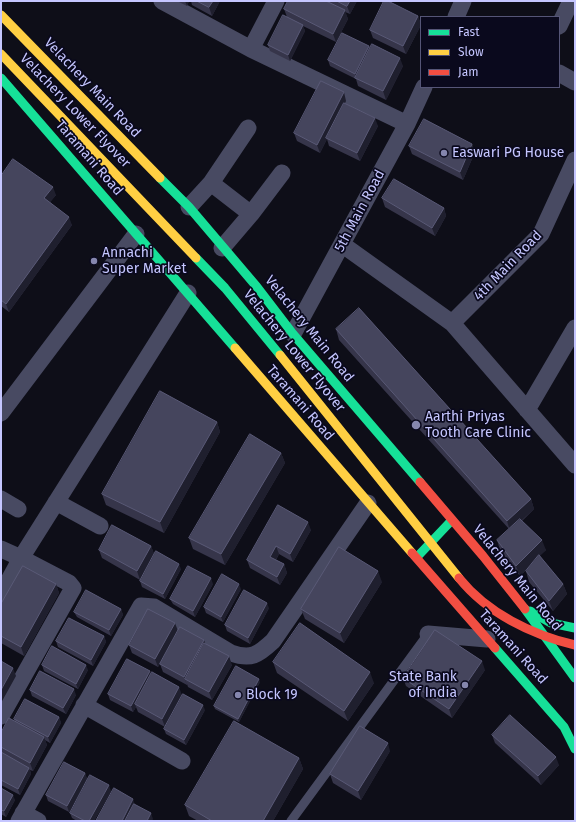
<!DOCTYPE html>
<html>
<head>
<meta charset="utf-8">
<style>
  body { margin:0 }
  #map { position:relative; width:576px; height:822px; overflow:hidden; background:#0e0e18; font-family:"Fira Sans",sans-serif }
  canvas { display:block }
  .frame { position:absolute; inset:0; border:2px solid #c5c6ff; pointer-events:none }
  .legend { position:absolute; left:420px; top:16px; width:140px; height:72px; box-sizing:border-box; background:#0a091d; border:1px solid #557; margin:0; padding:5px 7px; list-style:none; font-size:12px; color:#c5c6ff }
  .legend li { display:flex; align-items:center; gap:8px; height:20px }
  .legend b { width:20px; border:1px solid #557 }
</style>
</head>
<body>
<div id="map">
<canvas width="576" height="822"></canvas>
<div class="frame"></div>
<ul class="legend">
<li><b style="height:5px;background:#16e098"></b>Fast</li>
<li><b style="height:5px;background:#ffcf43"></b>Slow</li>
<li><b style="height:5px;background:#f24e42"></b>Jam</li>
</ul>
</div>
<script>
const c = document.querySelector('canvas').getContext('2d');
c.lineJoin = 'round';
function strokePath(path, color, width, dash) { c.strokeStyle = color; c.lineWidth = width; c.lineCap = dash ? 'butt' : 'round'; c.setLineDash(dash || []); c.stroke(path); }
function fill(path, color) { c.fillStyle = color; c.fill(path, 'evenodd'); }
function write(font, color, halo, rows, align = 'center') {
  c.font = font + ' "Fira Sans",sans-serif'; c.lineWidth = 3.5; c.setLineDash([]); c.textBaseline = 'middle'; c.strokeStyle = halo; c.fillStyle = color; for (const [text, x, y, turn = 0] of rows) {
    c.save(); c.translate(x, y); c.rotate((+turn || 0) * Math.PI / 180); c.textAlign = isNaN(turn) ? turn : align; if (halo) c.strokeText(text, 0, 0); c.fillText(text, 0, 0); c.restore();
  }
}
const lane = new Path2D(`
  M291 821 428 634`);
const street = new Path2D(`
  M162 1 251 49 407 124
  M456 17 463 1
  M559 26 571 1
  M251 49 276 1
  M559 73 575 82
  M211 183 251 214
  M189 207 211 183 248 128
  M343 245 452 323 575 465
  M222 248 251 214 282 173
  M452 323 541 234 575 160
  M293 334 407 124 424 87
  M527 410 575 328
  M1 413 136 234
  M1 499 18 509
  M56 502 100 526
  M1 549 21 558 188 293
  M1 595 21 558 69 583 73 588 1 716
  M428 634 487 639
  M84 705 182 761
  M23 813 38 821
  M19 821 141 606 154 607 231 653C251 660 258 655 273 641L368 503`);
const fast = new Path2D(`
  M1 78 235 348
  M160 178 189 207 257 287 293 334 420 482
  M196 258 225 288 280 355
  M417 557 452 520
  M525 609 575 678
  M530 611 551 623 575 628
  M495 648 564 727 575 749`);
const slow = new Path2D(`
  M1 15 160 178
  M1 54 196 258
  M235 348 412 553`);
const jam = new Path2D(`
  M420 482 483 556 525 609
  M412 553 495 648`);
const slowBridge = new Path2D(`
  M280 355 459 578`);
const jamBridge = new Path2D(`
  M459 578C487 613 532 635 575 645`);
const wall = new Path2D(`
  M177 1H189L187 6Z
  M191 1H220L212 16 192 5Z
  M288 1H357L350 14 345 12 348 19 336 42 303 26 305 31 290 61 270 51 268 45 287 17 284 9Z
  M418 16 421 25 406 54 373 38 370 30Z
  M369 46 370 50 403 66 386 100 358 86 356 79 330 66 328 60Z
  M346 101 345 103 378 126 360 161 329 146 327 139 320 153 297 141 294 133Z
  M472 144 475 152 463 180 412 154 409 146Z
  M1 176 56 195 50 202 72 225 9 312 1 306Z
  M382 198 444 208 446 216 435 236 385 207Z
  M336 329 531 499 534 509 522 521 546 550 539 556 563 584 567 594 553 611 529 582 526 571 529 567 520 576 500 550 497 540 509 529 339 340Z
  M217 422 220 432 164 533 106 505 102 494Z
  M281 453 285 463 225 565 193 549 189 538Z
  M278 505 311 530 293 562 279 554 276 560 284 564 287 573 280 585 250 568 247 560Z
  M151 546 154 554 140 580 102 558 99 550Z
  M181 569 165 599 142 587 140 581Z
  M382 582 344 643 305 619 301 609Z
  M56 584 59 593 24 656 1 643V604Z
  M213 584 195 617 173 604 170 599Z
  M241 589 223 622 206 613 204 607Z
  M269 608 250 644 227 631 225 625Z
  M121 609 123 615 111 636 77 617 74 612Z
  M178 630 205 643 232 665 212 700 188 687 187 684V685L163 672 160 664 158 667 132 653 129 645Z
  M104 636 106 642 93 666 58 647 56 641Z
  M273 662 374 683 348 721 277 673Z
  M42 665 88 670 78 689 44 671Z
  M485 670 452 718 406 686 403 678Z
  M151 674 182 695 165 727 138 712 136 707 133 712 110 700 108 694Z
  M260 682 239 722 215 709 214 706Z
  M30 690 76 695 66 714 32 696Z
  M205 710 186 745 166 734 164 729Z
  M59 717 61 723 50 743 45 740 47 745 33 771 30 770 31 774 20 795 1 785V733L15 722 14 719Z
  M492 735 559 765 541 785 495 743Z
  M390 751 361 800 333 783 330 774Z
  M299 758 303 769 273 821H198L189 816 185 805Z
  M85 773 87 779 69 812 48 801 46 795Z
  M1 788 15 800 6 817 1 814Z
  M111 791 94 821H77L72 818 70 813Z`);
const shadedWall = new Path2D(`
  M185 1H189L187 6Z
  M213 1H220L212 16 209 7Z
  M350 1H357L350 14 347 6Z
  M345 10 348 19 336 42 333 34Z
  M418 16 421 25 406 54 403 46Z
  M303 25 305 31 290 61 288 55Z
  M369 46 371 52 356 78 355 74Z
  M400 58 403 66 386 100 383 91Z
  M344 92 346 101 327 138H326L327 139 320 153 317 145Z
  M375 118 378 126 360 161 357 153Z
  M472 144 475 152 463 180 460 172Z
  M53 187 56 195 47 206 44 198Z
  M444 208 446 216 435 236 432 228Z
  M69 217 72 225 9 312 6 304Z
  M217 422 220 432 164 533 160 522Z
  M281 453 285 463 225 565 221 554Z
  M531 499 534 509 510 531 507 521Z
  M308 522 311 530 293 562 290 554Z
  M542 540 546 550 520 576 516 566Z
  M151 546 154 554 140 580 137 571Z
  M276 546 279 554 273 565 270 557Z
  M179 564 181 569 165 599 163 594Z
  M284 564 287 573 280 585 277 577Z
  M378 571 382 582 344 643 340 633Z
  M211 578 213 584 195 617 193 611Z
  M56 584 59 593 24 656 21 647Z
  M239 584 241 589 223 622 221 617Z
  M563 584 567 594 553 611 549 601Z
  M267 603 269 608 250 644 248 638Z
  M121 609 123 615 111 636 109 630Z
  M175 623 178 631 158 667 155 659Z
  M104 636 106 642 93 666 91 660Z
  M204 640 207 648 185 679 187 685 184 677Z
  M229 656 232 665 212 700 209 692Z
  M482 661 485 670 452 718 449 709Z
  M86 665 88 670 78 689 76 684Z
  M13 668 16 676 1 703V690Z
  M150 671 152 677 135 704 136 707 133 712 131 706Z
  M370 672 374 683 348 721 344 711Z
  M259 679 260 682 239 722 238 719Z
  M179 687 182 695 165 727 162 719Z
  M74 689 76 695 66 714 63 708Z
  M203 705 205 710 186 745 184 740Z
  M59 717 61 723 50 743 48 737Z
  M44 737 47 745 33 771 30 763Z
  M388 743 390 751 361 800 358 791Z
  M556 757 559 765 541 785 538 776Z
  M299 758 303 769 273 821H263Z
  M29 768 31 774 20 795 18 789Z
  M85 773 87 779 69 812 67 806Z
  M109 785 111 791 94 821H89Z
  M13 795 15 800 6 817 4 811Z
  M133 799 135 805 127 821H122Z
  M151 813 153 819 152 821H147Z`);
const building = new Path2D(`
  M197 1H213L209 7Z
  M288 1H326L345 10 333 34 284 9Z
  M337 1H350L347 6Z
  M384 1H388L418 16 403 46 370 30Z
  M283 15 303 25 288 55 268 45Z
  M342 33 369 46 355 74 328 60Z
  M372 44 400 58 383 91 355 78Z
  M321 81 344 92 317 145 294 133Z
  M344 103 375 118 357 153 326 138Z
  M424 119 472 144 460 172 409 146Z
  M13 159 53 187 44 198 69 217 6 304 1 300V176Z
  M394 179 444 208 432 228 382 198Z
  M359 308 531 499 507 521 336 329Z
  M160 391 217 422 160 522 102 494Z
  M250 434 281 453 221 554 189 538Z
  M278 505 308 522 290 554 276 546 270 557 284 564 277 577 247 560Z
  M520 519 542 540 516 566 497 540Z
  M112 525 151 546 137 571 99 550Z
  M339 547 378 571 340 633 301 609Z
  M156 551 179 564 163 594 140 581Z
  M539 555 563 584 549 601 526 571Z
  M23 566 56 584 21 647 1 636V604Z
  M188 566 211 578 193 611 170 599Z
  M222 574 239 584 221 617 204 607Z
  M86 590 121 609 109 630 74 612Z
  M244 590 267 603 248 638 225 625Z
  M148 609 175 623 155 659 129 645Z
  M69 618 104 636 91 660 56 641Z
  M300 623 370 672 344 711 273 662Z
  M180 627 204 640 184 677 160 664Z
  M435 630 482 661 449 709 403 678Z
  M204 643 229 656 209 692 185 679Z
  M52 646 86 665 76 684 42 665Z
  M127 659 150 671 131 706 108 694Z
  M1 661 13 668 1 690Z
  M236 666 259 679 238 719 214 706Z
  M40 671 74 689 63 708 30 690Z
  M152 672 179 687 162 719 135 704Z
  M183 694 203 705 184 740 164 729Z
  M25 699 59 717 48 737 14 719Z
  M510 715 556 757 538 776 492 735Z
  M9 718 44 737 30 763 1 747V733Z
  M234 721 299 758 263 821H212L185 805Z
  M360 726 388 743 358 791 330 774Z
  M1 752 29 768 18 789 1 780Z
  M64 762 85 773 67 806 46 795Z
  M90 775 109 785 89 821H85L70 813Z
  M1 788 13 795 4 811 1 810Z
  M114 788 133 799 122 821H96Z
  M134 804 151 813 147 821H125Z`);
const markers = [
  [444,153,4,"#8586ae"],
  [94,261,4,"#8586ae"],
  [416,425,5,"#8586ae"],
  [465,685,4,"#8586ae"],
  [238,695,4,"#8586ae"]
];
const streetNames = [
  ["Velachery Main Road",92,88,46],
  ["Velachery Lower Flyover",75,111,46],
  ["Taramani Road",89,158,49],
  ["5th Main Road",360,211,-62],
  ["4th Main Road",508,266,-46],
  ["Velachery Main Road",309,329,51],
  ["Velachery Lower Flyover",294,351,51],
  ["Taramani Road",300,403,49],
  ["Velachery Main Road",517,578,51],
  ["Taramani Road",513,647,48]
];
const poiNames = [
  ["Easwari PG House",452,153],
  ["Annachi",102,253],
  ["Super Market",102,269],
  ["Aarthi Priyas",425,417],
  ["Tooth Care Clinic",425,433],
  ["State Bank",457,677,"right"],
  ["of India",457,693,"right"],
  ["Block 19",246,695]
];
strokePath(lane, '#484a62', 9);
strokePath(street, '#484a62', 17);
strokePath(fast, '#16e098', 9);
strokePath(slow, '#ffcf43', 9);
strokePath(jam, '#f24e42', 9);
strokePath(slowBridge, '#ffcf43', 9);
strokePath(jamBridge, '#f24e42', 9);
fill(wall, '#36354a');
fill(shadedWall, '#1f1f2e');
fill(building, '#45455d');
strokePath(building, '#595976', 1);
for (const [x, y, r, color] of markers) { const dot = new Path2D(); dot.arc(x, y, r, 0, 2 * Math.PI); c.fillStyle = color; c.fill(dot); strokePath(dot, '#0a091d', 1.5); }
write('14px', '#c5c6ff', '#0a091d', streetNames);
write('14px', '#c5c6ff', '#0a091d', poiNames, 'left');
</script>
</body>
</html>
